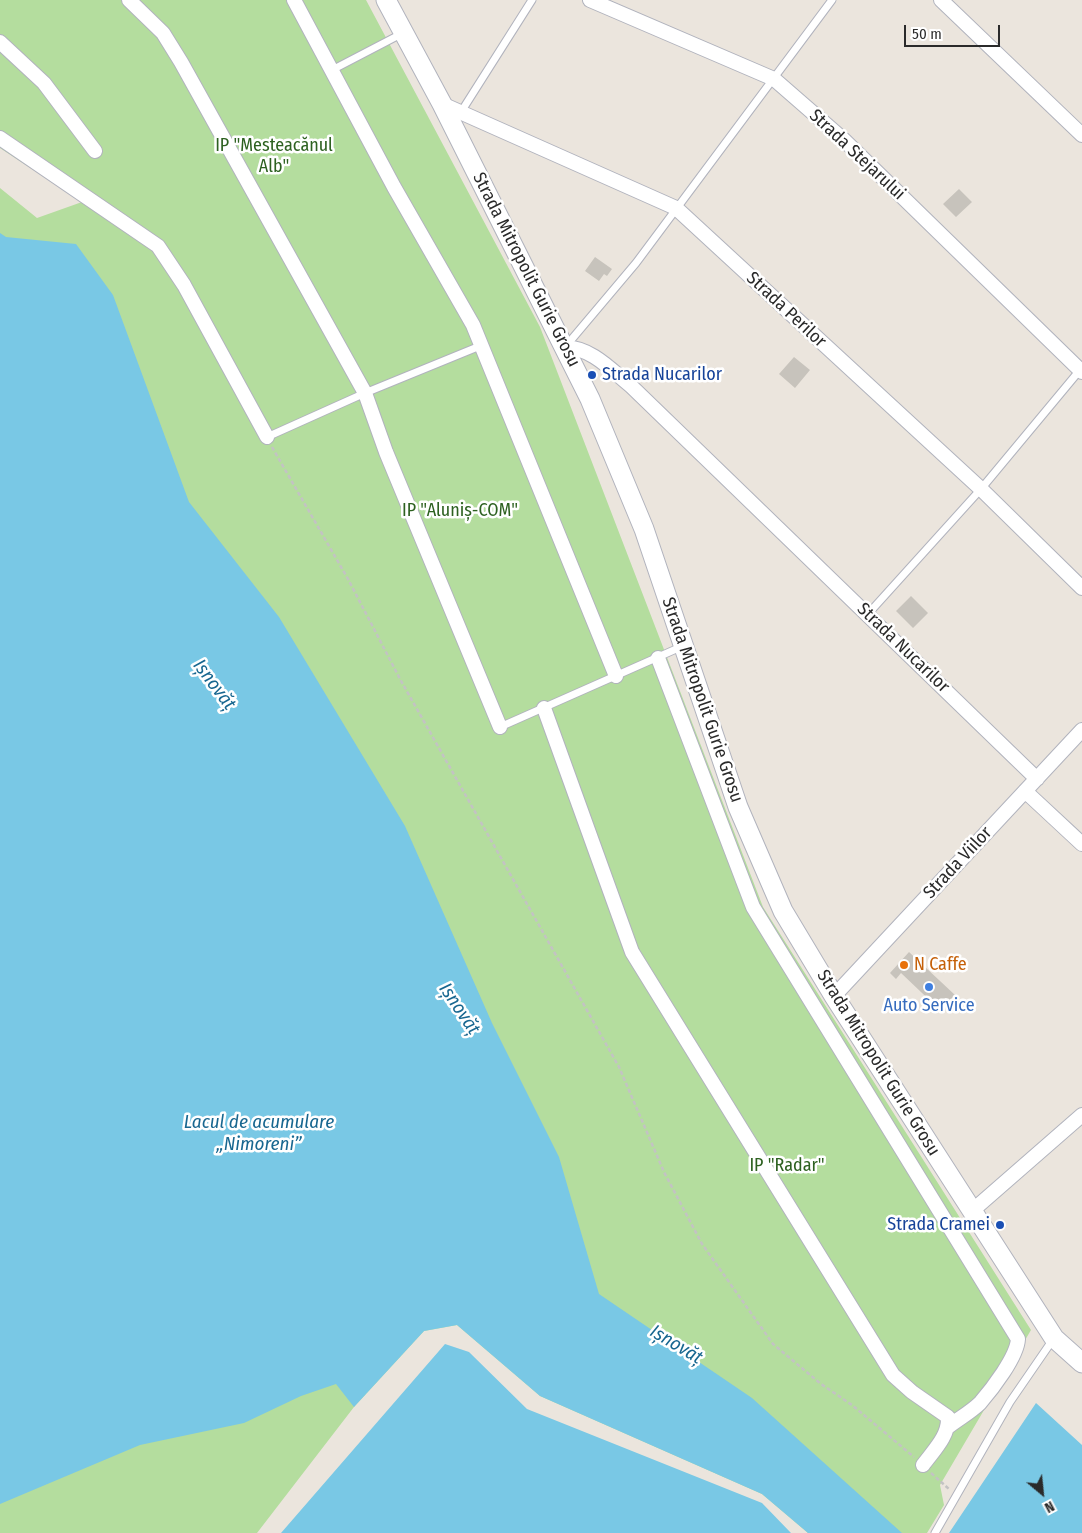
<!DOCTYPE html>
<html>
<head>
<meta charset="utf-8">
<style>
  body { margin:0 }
  #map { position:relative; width:1082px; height:1533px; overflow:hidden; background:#ebe5dd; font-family:"Fira Sans Condensed",sans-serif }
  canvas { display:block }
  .north { position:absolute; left:1017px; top:1468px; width:50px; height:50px; -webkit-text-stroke:4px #fff; paint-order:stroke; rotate:152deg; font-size:14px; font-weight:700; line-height:20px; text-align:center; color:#2a2a2a }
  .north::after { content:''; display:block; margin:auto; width:18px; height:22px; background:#2a2a2a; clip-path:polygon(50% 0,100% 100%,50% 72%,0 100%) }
  .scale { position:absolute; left:904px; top:25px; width:96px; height:22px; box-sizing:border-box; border:2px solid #2a2a2a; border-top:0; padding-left:6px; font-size:15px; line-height:18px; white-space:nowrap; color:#2a2a2a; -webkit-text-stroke:4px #fff; paint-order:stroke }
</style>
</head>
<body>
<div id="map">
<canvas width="1082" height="1533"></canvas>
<div class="north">N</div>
<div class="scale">50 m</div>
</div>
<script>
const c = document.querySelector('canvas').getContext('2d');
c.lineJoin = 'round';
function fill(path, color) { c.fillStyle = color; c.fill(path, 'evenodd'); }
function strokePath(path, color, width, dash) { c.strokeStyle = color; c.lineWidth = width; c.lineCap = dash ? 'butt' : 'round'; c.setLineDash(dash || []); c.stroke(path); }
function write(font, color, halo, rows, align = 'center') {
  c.font = font + ' "Fira Sans Condensed",sans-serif'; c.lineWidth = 5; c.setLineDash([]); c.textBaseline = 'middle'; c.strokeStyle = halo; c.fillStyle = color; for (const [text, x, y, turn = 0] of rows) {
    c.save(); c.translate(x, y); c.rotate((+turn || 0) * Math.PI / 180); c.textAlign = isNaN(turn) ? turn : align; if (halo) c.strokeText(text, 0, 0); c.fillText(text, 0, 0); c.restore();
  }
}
const green = new Path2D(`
  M0 0H366L540 327 763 907 1031 1330 940 1485 944 1505 927 1533H808L762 1494 540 1396 457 1325 424 1331 354 1407 257 1533H0V188L37 218 82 202 0 148Z`);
const water = new Path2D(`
  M0 233 6 237 76 244 113 295 189 502 279 617 405 826 492 1023 559 1157 599 1294 752 1398 902 1533H808L762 1494 540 1396 457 1325 424 1331 354 1407 336 1384 301 1396 244 1423 140 1445 0 1504Z
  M445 1344 469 1352 527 1409 762 1503 791 1533H281Z
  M1036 1403 1082 1445V1533H949Z`);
const building = new Path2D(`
  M959 189 972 202 956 217 943 204Z
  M595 257 612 269 607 276 604 274 599 281 585 271Z
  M794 357 810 370 795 388 779 374Z
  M911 596 928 613 913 628 896 611Z
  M909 952 955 995 941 1011 901 973 896 979 890 973Z`);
const path = new Path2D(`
  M272 447 348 579 400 679 619 1067 664 1172 702 1244 773 1344 821 1384 852 1405 914 1457
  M931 1473 949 1489`);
const lane = new Path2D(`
  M332 70 403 33
  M461 112 532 0
  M566 346 636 263 832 0
  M267 437 365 393 480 346
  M868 614 981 489 1080 370
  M500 727 683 646
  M935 1533 1010 1402 1054 1338`);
const street = new Path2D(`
  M129 0 163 33 181 62 365 393 386 452 500 727
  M294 0 394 187 473 325 616 676
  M590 0 774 79 844 140 1082 372
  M941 0 1082 135
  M0 42 44 83 95 151
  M442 104 676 208 981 489 1082 588
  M0 138 158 246 184 285 267 437
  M565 347C592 348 611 370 631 386L1037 779
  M658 658 753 907 1018 1339C1017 1357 992 1389 980 1403 971 1412 958 1419 948 1427
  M544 708 632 952 893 1375 912 1392 948 1417C949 1436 934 1450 923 1465
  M1025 791 1082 844
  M834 996 1082 730
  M972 1211 1082 1115`);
const secondary = new Path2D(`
  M386 0 442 104 590 399 644 529 738 807 783 911 834 996 1054 1338 1082 1363`);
const markers = [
  [592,375,5,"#1a4fb4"],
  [904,965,5,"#e8710a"],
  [929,987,5,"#3f7fe0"],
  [1000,1225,5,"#1a4fb4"]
];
const parkNames = [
  ["IP \"Mesteacănul",274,146],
  ["Alb\"",274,167],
  ["IP \"Aluniș-COM\"",460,511],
  ["IP \"Radar\"",787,1166]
];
const streetNames = [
  ["Strada Stejarului",857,155,43],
  ["Strada Mitropolit Gurie Grosu",526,270,63],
  ["Strada Perilor",786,310,43],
  ["Strada Nucarilor",903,648,44],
  ["Strada Mitropolit Gurie Grosu",702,700,71],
  ["Strada Viilor",958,863,-47],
  ["Strada Mitropolit Gurie Grosu",878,1063,58]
];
const transitNames = [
  ["Strada Nucarilor",602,375],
  ["Strada Cramei",990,1225,"right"]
];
const foodNames = [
  ["N Caffe",914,965]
];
const shopNames = [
  ["Auto Service",929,1006]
];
const waterNames = [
  ["Ișnovăț",214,685,53],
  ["Ișnovăț",459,1009,56],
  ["Lacul de acumulare",259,1123],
  ["„Nimoreni”",259,1145],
  ["Ișnovăț",676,1345,31]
];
fill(green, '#b4dd9e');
fill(water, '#79c8e5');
fill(building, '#c7c3bc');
strokePath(lane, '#b1b3bd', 9);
strokePath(street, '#b1b3bd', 16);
strokePath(secondary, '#b1b3bd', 21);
strokePath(path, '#c3c3c3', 2.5, [4, 2.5]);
strokePath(lane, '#fff', 7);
strokePath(street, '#fff', 14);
strokePath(secondary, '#fff', 19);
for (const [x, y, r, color] of markers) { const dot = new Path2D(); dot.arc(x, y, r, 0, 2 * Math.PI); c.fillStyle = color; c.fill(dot); strokePath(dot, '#fff', 2); }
write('18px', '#2d6120', '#fff', parkNames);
write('18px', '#2a2a2a', '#fff', streetNames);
write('18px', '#164399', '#fff', transitNames, 'left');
write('18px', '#c56008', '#fff', foodNames, 'left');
write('18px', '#366cbe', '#fff', shopNames);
write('italic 19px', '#186790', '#fff', waterNames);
</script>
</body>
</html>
